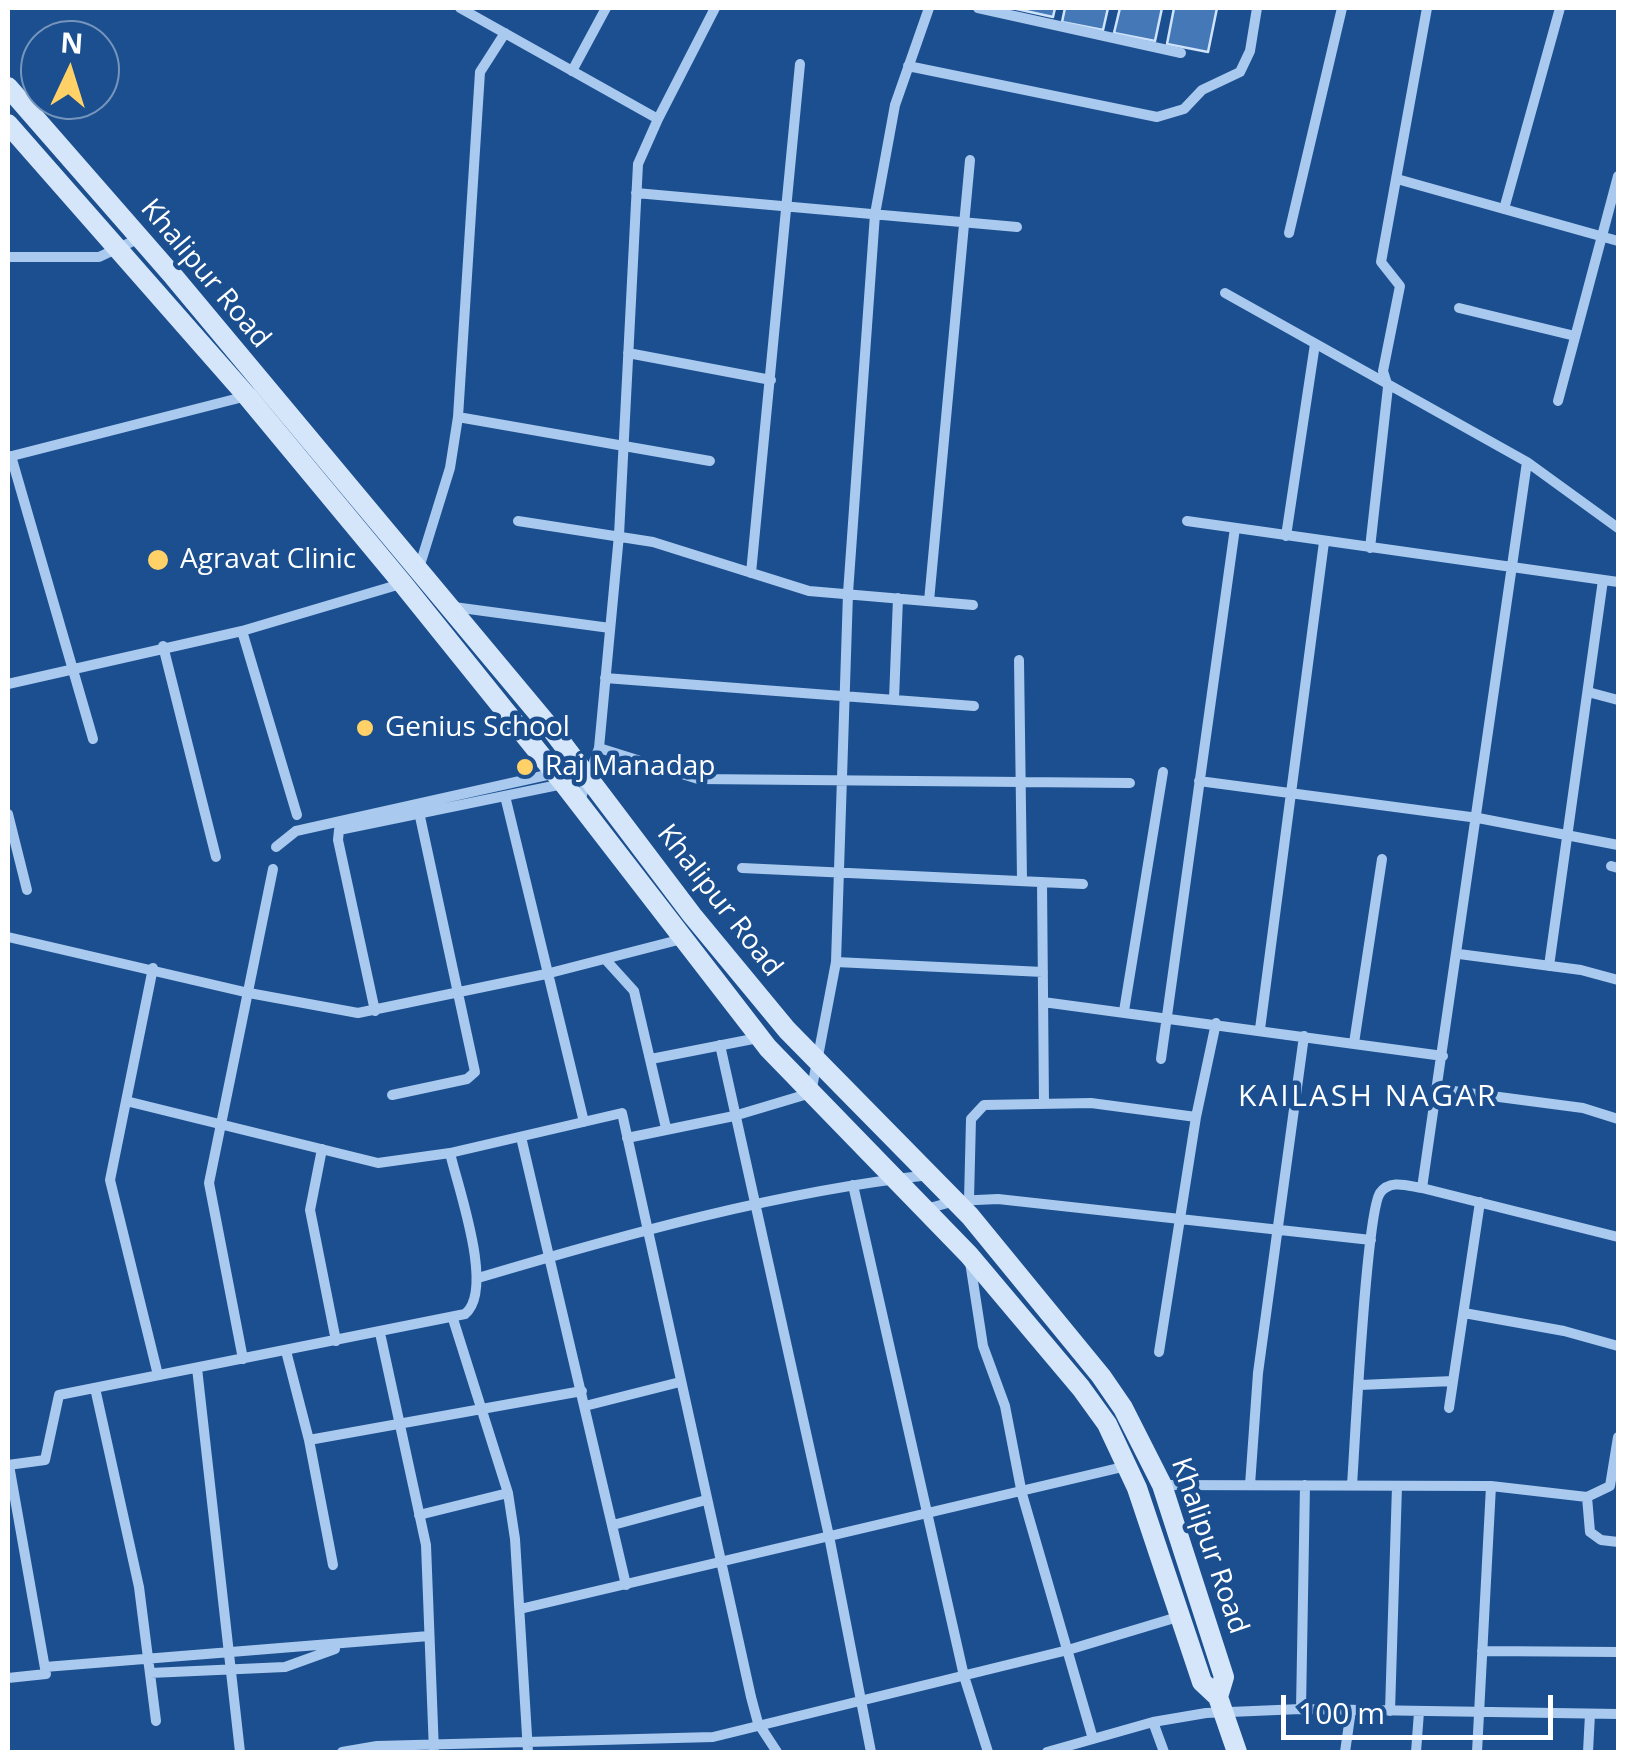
<!DOCTYPE html>
<html>
<head>
<meta charset="utf-8">
<style>
  body { margin:0 }
  #map { position:relative; width:1626px; height:1760px; overflow:hidden; background:#1b4f8f; font-family:"Open Sans",sans-serif }
  canvas { display:block }
  .frame { position:absolute; inset:0; border:10px solid #fff; pointer-events:none }
  .north { position:absolute; left:20px; top:20px; width:100px; height:100px; box-sizing:border-box; background:#1b4f8f; border:2px solid #7695bc; border-radius:50%; rotate:4deg; font-size:28px; font-weight:700; line-height:40px; text-align:center; color:#fff }
  .north::after { content:''; display:block; margin:auto; width:35px; height:45px; background:#ffd166; clip-path:polygon(50% 0,100% 100%,50% 72%,0 100%) }
  .scale { position:absolute; left:1281px; top:1695px; width:272px; height:45px; box-sizing:border-box; border:5px solid #fff; border-top:0; padding-left:12px; font-size:30px; line-height:35px; white-space:nowrap; color:#fff; -webkit-text-stroke:8px #1b4f8f; paint-order:stroke }
</style>
</head>
<body>
<div id="map">
<canvas width="1626" height="1760"></canvas>
<div class="frame"></div>
<div class="north">N</div>
<div class="scale">100 m</div>
</div>
<script>
const c = document.querySelector('canvas').getContext('2d');
c.lineJoin = 'round';
function fill(path, color) { c.fillStyle = color; c.fill(path, 'evenodd'); }
function strokePath(path, color, width, dash) { c.strokeStyle = color; c.lineWidth = width; c.lineCap = dash ? 'butt' : 'round'; c.setLineDash(dash || []); c.stroke(path); }
function write(font, color, halo, rows, align = 'center') {
  c.font = font + ' "Open Sans",sans-serif'; c.lineWidth = 9; c.setLineDash([]); c.textBaseline = 'middle'; c.strokeStyle = halo; c.fillStyle = color; for (const [text, x, y, turn = 0] of rows) {
    c.save(); c.translate(x, y); c.rotate((+turn || 0) * Math.PI / 180); c.textAlign = isNaN(turn) ? turn : align; if (halo) c.strokeText(text, 0, 0); c.fillText(text, 0, 0); c.restore();
  }
}
const building = new Path2D(`
  M1012 8H1055L1053 17Z
  M1065 8H1108L1103 30 1062 22Z
  M1120 8H1162L1155 41 1114 33Z
  M1174 8H1217L1208 52 1167 44Z`);
const street = new Path2D(`
  M460 8 658 119 715 8
  M978 8 1181 53
  M908 66 1157 117 1184 109 1202 90 1240 72 1250 51 1257 8
  M572 71 606 8
  M1397 179 1618 241
  M636 193 1017 227
  M1504 209 1560 8
  M1289 233 1342 8
  M8 257H99L140 238
  M1225 293 1527 462 1618 528
  M1459 308 1575 336
  M628 353 771 380
  M1558 401 1618 176
  M458 417 710 461
  M11 456 93 739
  M8 457 247 396
  M518 521 653 542 809 591 973 605
  M1187 521 1618 582
  M1286 536 1315 344
  M1370 548 1388 387 1383 371 1400 286 1381 262 1427 8
  M419 568 450 468 458 417 480 72 505 33
  M751 573 800 64
  M929 601 970 160
  M454 607 610 628
  M242 631 297 815
  M163 646 216 857
  M1019 660 1022 880
  M605 678 974 706
  M8 684 242 631 404 583
  M1588 692 1618 700
  M894 699 898 598
  M599 748 698 779 1130 783
  M1199 781 1478 818 1618 845
  M505 796 584 1122
  M579 803 599 748 619 535 638 164 658 119
  M8 814 27 890
  M276 847 296 831 556 773
  M1611 866 1618 868
  M742 868 1083 884
  M1042 882 1044 1103
  M8 937 249 993 358 1013 546 974 686 938
  M1459 954 1581 970 1618 980
  M605 959 634 991 666 1128
  M836 962 1043 972
  M1549 966 1603 580
  M153 968 110 1180 158 1375
  M1043 1002 1443 1056
  M375 1011 338 840 339 830 563 784
  M1124 1011 1163 772
  M1260 1029 1324 542
  M1354 1043 1382 859
  M720 1045 829 1536 871 1752
  M651 1059 758 1038
  M1161 1059 1235 528
  M1438 1089 1583 1108 1618 1119
  M392 1095 467 1079 475 1072 419 812
  M126 1101 378 1163 450 1153 622 1113 751 1697 758 1723 777 1752
  M521 1137 626 1585
  M627 1138 734 1116 811 1093 836 962 848 593 875 214 895 105 929 8
  M322 1149 310 1210 336 1341
  M853 1185 964 1676 988 1752
  M1422 1188 1527 462
  M969 1200 971 1119 984 1105 1091 1103 1196 1117
  M926 1209 955 1201 998 1199 1371 1240
  M970 1262 983 1346 1005 1406 1022 1494 1093 1739
  M478 1278C623 1235 780 1191 930 1175
  M1464 1313 1564 1331 1618 1346
  M453 1319 508 1493 515 1539 528 1752
  M380 1333 426 1545 434 1752
  M286 1351 309 1440 333 1565
  M1159 1352 1196 1117 1216 1023
  M243 1359 209 1183 273 869
  M197 1368 240 1752
  M1360 1385 1453 1381
  M95 1388 139 1587 156 1721
  M585 1406 680 1382
  M1449 1408 1480 1202
  M309 1440 582 1391
  M8 1465 45 1460 59 1395 465 1314C495 1290 458 1188 450 1153
  M1162 1485 1491 1486 1587 1497 1610 1486 1618 1437
  M1250 1485 1258 1373 1304 1036
  M1352 1485C1355 1443 1366 1214 1380 1193 1390 1179 1408 1186 1422 1188L1618 1237
  M1587 1497 1590 1532 1601 1540 1618 1542
  M419 1515 508 1493
  M613 1525 706 1500
  M520 1609 1127 1466
  M1482 1651 1618 1652
  M45 1667 429 1636
  M150 1673 285 1667 335 1649
  M8 1678 46 1674 9 1465
  M1301 1709 1305 1485
  M1390 1711 1397 1486
  M1153 1722 1164 1752
  M342 1752 377 1746 713 1737 1068 1650 1181 1616
  M1047 1752 1153 1722 1206 1713 1301 1709 1618 1714
  M1345 1752 1351 1710
  M1416 1752 1419 1712
  M1477 1752 1491 1486
  M1588 1752 1590 1714`);
const secondary = new Path2D(`
  M8 87 174 277 552 730 692 915 787 1030 970 1216 1101 1376 1123 1408 1162 1485 1224 1677 1218 1697
  M8 124 247 396 403 584 564 784 768 1048 969 1255 1081 1388 1107 1424 1137 1488 1202 1682 1218 1697 1237 1752`);
const markers = [
  [158,560,12,"#ffd166"],
  [365,728,10,"#ffd166"],
  [525,767,10,"#ffd166"]
];
const streetNames = [
  ["Khalipur Road",205,274,50],
  ["Khalipur Road",719,901,52],
  ["Khalipur Road",1209,1546,71]
];
const poiNames = [
  ["Agravat Clinic",180,560],
  ["Genius School",385,728],
  ["Raj Manadap",545,767]
];
const neighbourhoodNames = [
  ["KAILASH NAGAR",1368,1097]
];
fill(building, '#4478b7');
strokePath(building, '#cfe3fa', 2.5);
strokePath(street, '#a9c9ee', 10);
strokePath(secondary, '#d6e6fa', 20);
for (const [x, y, r, color] of markers) { const dot = new Path2D(); dot.arc(x, y, r, 0, 2 * Math.PI); c.fillStyle = color; c.fill(dot); strokePath(dot, '#1b4f8f', 4); }
write('28px', '#fff', '#1b4f8f', streetNames);
write('28px', '#fff', '#1b4f8f', poiNames, 'left');
c.letterSpacing = '2.5px';
write('30px', '#fff', '#1b4f8f', neighbourhoodNames);
c.letterSpacing = '0px';
</script>
</body>
</html>
